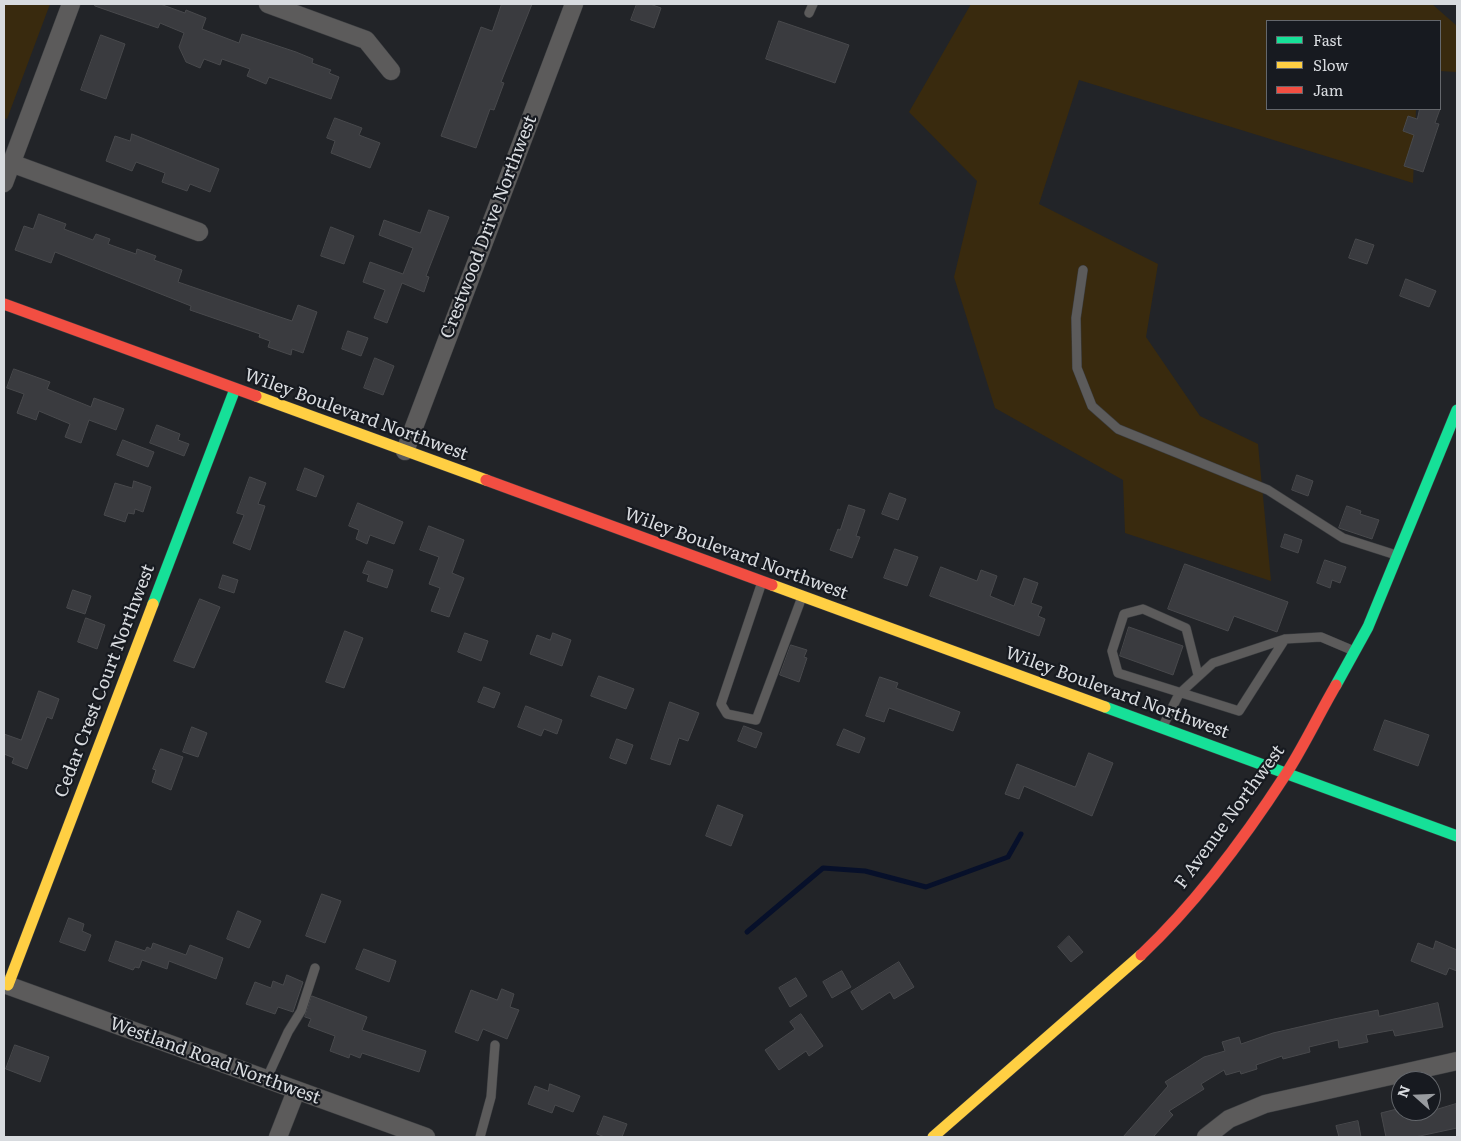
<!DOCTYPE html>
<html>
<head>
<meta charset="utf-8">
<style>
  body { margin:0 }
  #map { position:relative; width:1461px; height:1141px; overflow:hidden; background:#222428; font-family:Literata,serif }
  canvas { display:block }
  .frame { position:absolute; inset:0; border:5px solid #d8dbdf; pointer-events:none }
  .legend { position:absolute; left:1266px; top:20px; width:175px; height:90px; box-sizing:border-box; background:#171a20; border:1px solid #64676c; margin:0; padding:6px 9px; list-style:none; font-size:15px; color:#d8dbdf }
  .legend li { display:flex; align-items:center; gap:10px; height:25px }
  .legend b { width:25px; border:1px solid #64676c }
  .north { position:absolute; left:1391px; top:1071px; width:50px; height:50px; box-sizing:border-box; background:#171a20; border:1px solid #64676c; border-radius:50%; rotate:290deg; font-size:14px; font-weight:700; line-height:20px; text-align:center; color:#d8dbdf }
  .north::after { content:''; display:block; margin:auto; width:18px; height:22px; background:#989b9f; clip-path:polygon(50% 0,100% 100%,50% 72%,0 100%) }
</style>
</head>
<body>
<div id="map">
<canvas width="1461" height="1141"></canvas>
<div class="frame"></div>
<ul class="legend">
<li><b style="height:6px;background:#16e098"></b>Fast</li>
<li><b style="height:6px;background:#ffcf43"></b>Slow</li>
<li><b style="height:6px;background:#f24e42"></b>Jam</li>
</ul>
<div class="north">N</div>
</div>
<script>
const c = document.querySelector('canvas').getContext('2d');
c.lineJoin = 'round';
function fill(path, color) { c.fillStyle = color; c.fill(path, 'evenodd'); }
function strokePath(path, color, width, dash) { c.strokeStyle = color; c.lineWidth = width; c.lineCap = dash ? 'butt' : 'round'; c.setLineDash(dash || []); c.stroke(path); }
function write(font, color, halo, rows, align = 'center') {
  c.font = font + ' Literata,serif'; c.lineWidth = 4.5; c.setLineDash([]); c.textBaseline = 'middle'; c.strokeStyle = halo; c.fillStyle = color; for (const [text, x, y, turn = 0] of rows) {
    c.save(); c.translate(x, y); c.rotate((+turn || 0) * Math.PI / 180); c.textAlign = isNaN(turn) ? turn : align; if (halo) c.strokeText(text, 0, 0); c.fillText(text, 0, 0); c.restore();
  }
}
const green = new Path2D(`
  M4 4H50L7 119 4 118Z
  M971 4H1432L1457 26V72L1440 71V21H1267V109H1416L1413 183 1079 80 1039 204 1158 264 1146 337 1200 416 1258 444 1271 581 1125 533 1123 480 995 408 954 277 977 181 909 112Z`);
const stream = new Path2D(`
  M747 932 823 868 865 871 926 887 1008 857 1021 834`);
const building = new Path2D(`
  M95 4H160L185 13 186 10 206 18 202 29 239 43 242 34 296 52 313 59 312 63 331 70 329 73 339 77 331 99 269 77 266 84 247 76 250 69 222 59 220 65 204 59 200 68 186 62 179 47 184 33 160 23 158 28 95 6Z
  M502 4H532L501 82 504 83 494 110 490 109 476 148 441 136 481 27 492 31Z
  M637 4H650L661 8 654 28 631 20Z
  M779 21 849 45 835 83 766 59Z
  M101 35 125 44 106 99 81 90Z
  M1420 109H1440L1435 123 1439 124 1423 172 1404 166 1414 135 1403 131 1408 116 1417 119Z
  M335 118 362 128 359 135 380 143 370 168 331 153 335 141 327 138Z
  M132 134 219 169 210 192 190 184 187 191 162 182 165 173 136 162 132 171 106 161 115 136 130 141Z
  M429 210 449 217 426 276 429 277 424 292 402 283 387 323 374 318 385 290 363 282 370 262 403 274 413 248 379 235 384 220 420 233Z
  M39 214 66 224 64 229 93 240 96 234 110 239 108 244 136 254 137 249 156 256 154 260 182 270 178 282 268 313 292 321 298 305 317 312 303 353 292 349 291 355 268 347 270 341 259 337 260 334 190 310 191 306 55 252 51 263 15 250 24 226 33 229Z
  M331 227 354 236 344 264 321 256Z
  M1356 239 1374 245 1367 264 1349 258Z
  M1406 279 1436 291 1429 307 1400 296Z
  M348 331 368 338 361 356 342 349Z
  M375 358 394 366 383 395 364 388Z
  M14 369 50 382 47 389 91 407 94 398 124 409 116 430 89 420 81 443 65 437 70 424 39 411 36 420 17 413 24 394 7 388Z
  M157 425 180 434 178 440 189 444 184 456 150 443Z
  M123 440 154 452 148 467 117 455Z
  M305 468 324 476 316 497 297 490Z
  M1297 475 1313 481 1308 496 1292 490Z
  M250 477 266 483 258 504 265 506 250 550 233 543 244 515 237 513Z
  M134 481 151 487 143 512 135 509 134 514 128 513 125 522 104 515 115 483 132 488Z
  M890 493 906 499 898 520 882 514Z
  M358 503 403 522 394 544 370 535 367 544 356 539 359 530 349 526Z
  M849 505 865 510 856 536 860 537 852 558 830 550 838 529 840 530Z
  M1347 506 1361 511 1360 514 1379 520 1372 539 1339 528Z
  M429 526 464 540 452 573 464 578 449 617 431 611 440 588 429 584 439 557 420 550Z
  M1285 534 1302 540 1298 553 1281 547Z
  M895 549 918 557 907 586 884 578Z
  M1325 560 1346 567 1340 583 1332 580 1330 588 1317 583Z
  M368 561 393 570 387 588 367 581 369 575 363 573Z
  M1185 564 1288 602 1277 632 1234 616 1228 631 1168 609Z
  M941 567 977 581 981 570 997 576 990 596 1014 606 1024 578 1038 583 1031 603 1042 607 1038 616 1045 619 1039 636 930 596Z
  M223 575 238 580 234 593 219 588Z
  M73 590 91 596 85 614 67 608Z
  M200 599 220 607 194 668 174 661Z
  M86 618 105 625 97 649 78 642Z
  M1129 627 1183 646 1173 675 1120 656Z
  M345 631 363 638 344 688 326 682Z
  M465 633 488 641 481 661 458 652Z
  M553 633 571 640 562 666 530 654 537 635 550 640Z
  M791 645 807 650 804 657 807 658 799 682 780 675Z
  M599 676 634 689 626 709 591 696Z
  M880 677 898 683 896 688 960 712 953 731 889 708 884 722 866 716Z
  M484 687 500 693 494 708 478 702Z
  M39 691 59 699 52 719 47 717 27 769 12 763 14 758 4 754V734L21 740Z
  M670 702 699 713 688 741 679 738 670 765 651 759Z
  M526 706 562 720 557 734 544 729 541 736 518 727Z
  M1385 720 1429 735 1418 766 1374 750Z
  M744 726 762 733 756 748 738 741Z
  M192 727 207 733 198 757 183 752Z
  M844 729 865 738 859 753 837 745Z
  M617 739 633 745 626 764 610 758Z
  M161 749 183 757 171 790 152 782 156 770 153 769Z
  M1089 753 1113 763 1092 816 1024 786 1019 799 1005 794 1017 764 1075 787Z
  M718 805 743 815 731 846 706 836Z
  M322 894 341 901 325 943 306 936Z
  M238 911 261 921 249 948 227 939Z
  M69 918 84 924 82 931 91 935 85 951 60 942Z
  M1069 936 1083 952 1071 962 1058 947Z
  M116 941 145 951 147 947 151 949 153 943 186 955 190 945 223 958 216 979 169 961 167 969 142 960 139 968 135 967 133 970 109 961Z
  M1436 941 1457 950V971L1449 968 1446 975 1411 961 1418 943 1433 949Z
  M364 949 396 961 389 982 356 969Z
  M899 962 914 987 894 999 890 992 862 1010 851 992Z
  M842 971 851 987 832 998 823 982Z
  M287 975 303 982 293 1012 278 1007 275 1014 246 1004 255 982 271 988 273 981 283 985Z
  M796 978 807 996 790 1007 779 988Z
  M502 989 514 994 510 1007 519 1010 507 1039 483 1029 478 1041 455 1032 471 990 497 1000Z
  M312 996 367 1017 362 1030 426 1051 419 1072 362 1053 360 1058 350 1054 349 1058 330 1051 335 1036 308 1026 311 1019 305 1017Z
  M1438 1003 1443 1027 1395 1036 1393 1030 1366 1035 1368 1042 1339 1048 1338 1040 1309 1047 1310 1052 1283 1059 1282 1056 1256 1065 1257 1069 1241 1074 1240 1071 1226 1075 1224 1070 1201 1084 1204 1089 1169 1111 1173 1115 1153 1137H1123L1168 1086 1165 1082 1204 1057 1225 1051 1222 1042 1239 1037 1241 1044 1273 1033 1334 1019 1378 1010 1379 1016Z
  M801 1014 823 1046 809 1056 806 1051 779 1070 765 1050 795 1029 790 1022Z
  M15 1045 49 1057 40 1082 6 1069Z
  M550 1084 580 1096 573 1112 555 1105 552 1113 528 1104 535 1086 548 1091Z
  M1456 1104 1457 1128 1415 1137H1386L1381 1113 1401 1108V1111H1431Z
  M604 1116 627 1124 622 1137H605L597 1134Z
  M1358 1121 1361 1137H1339L1336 1126Z`);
const lane = new Path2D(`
  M809 13 813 4
  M1083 270 1076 318 1077 368 1092 406 1118 429 1268 490 1343 538 1396 555
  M762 582 721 704 727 714 756 720 802 597
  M1198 675 1186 628 1143 609 1124 614 1112 651 1118 673 1239 711 1285 639
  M1162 728 1179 694 1213 663 1285 639 1321 637 1354 651
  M266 1080 288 1032 301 1011 315 968
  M480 1137 491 1097 495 1045`);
const street = new Path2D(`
  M268 4 366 40 391 71
  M11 163 199 232
  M4 183 71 4
  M405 451 574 4
  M4 984 426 1137
  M278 1137 296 1091
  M1206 1137 1229 1119 1265 1104 1457 1061`);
const fast = new Path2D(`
  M153 604 235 389
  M1336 685 1368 627 1457 410
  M1105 707 1457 836`);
const slow = new Path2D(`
  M256 396 486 480
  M772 585 1105 707
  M8 985 153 604
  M933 1137 1141 955`);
const jam = new Path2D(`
  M4 304 256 396
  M486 480 772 585
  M1141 955C1197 902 1244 839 1286 774 1304 746 1319 714 1336 685`);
const streetNames = [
  ["Crestwood Drive Northwest",489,227,-69],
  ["Wiley Boulevard Northwest",356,415,20],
  ["Wiley Boulevard Northwest",736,554,20],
  ["Cedar Crest Court Northwest",105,681,-69],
  ["Wiley Boulevard Northwest",1117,693,20],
  ["F Avenue Northwest",1230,817,-54],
  ["Westland Road Northwest",215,1061,20]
];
fill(green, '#392a0e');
strokePath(stream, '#07102a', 5);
fill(building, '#3a3b3f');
strokePath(building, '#48494c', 1);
strokePath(lane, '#3c3e41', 10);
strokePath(street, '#3c3e41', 19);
strokePath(fast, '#3c3e41', 12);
strokePath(slow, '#3c3e41', 12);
strokePath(jam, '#3c3e41', 12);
strokePath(lane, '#5c5b5b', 9);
strokePath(street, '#5c5b5b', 18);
strokePath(fast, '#16e098', 11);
strokePath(slow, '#ffcf43', 11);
strokePath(jam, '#f24e42', 11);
write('18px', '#d8dbdf', '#171a20', streetNames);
</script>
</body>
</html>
